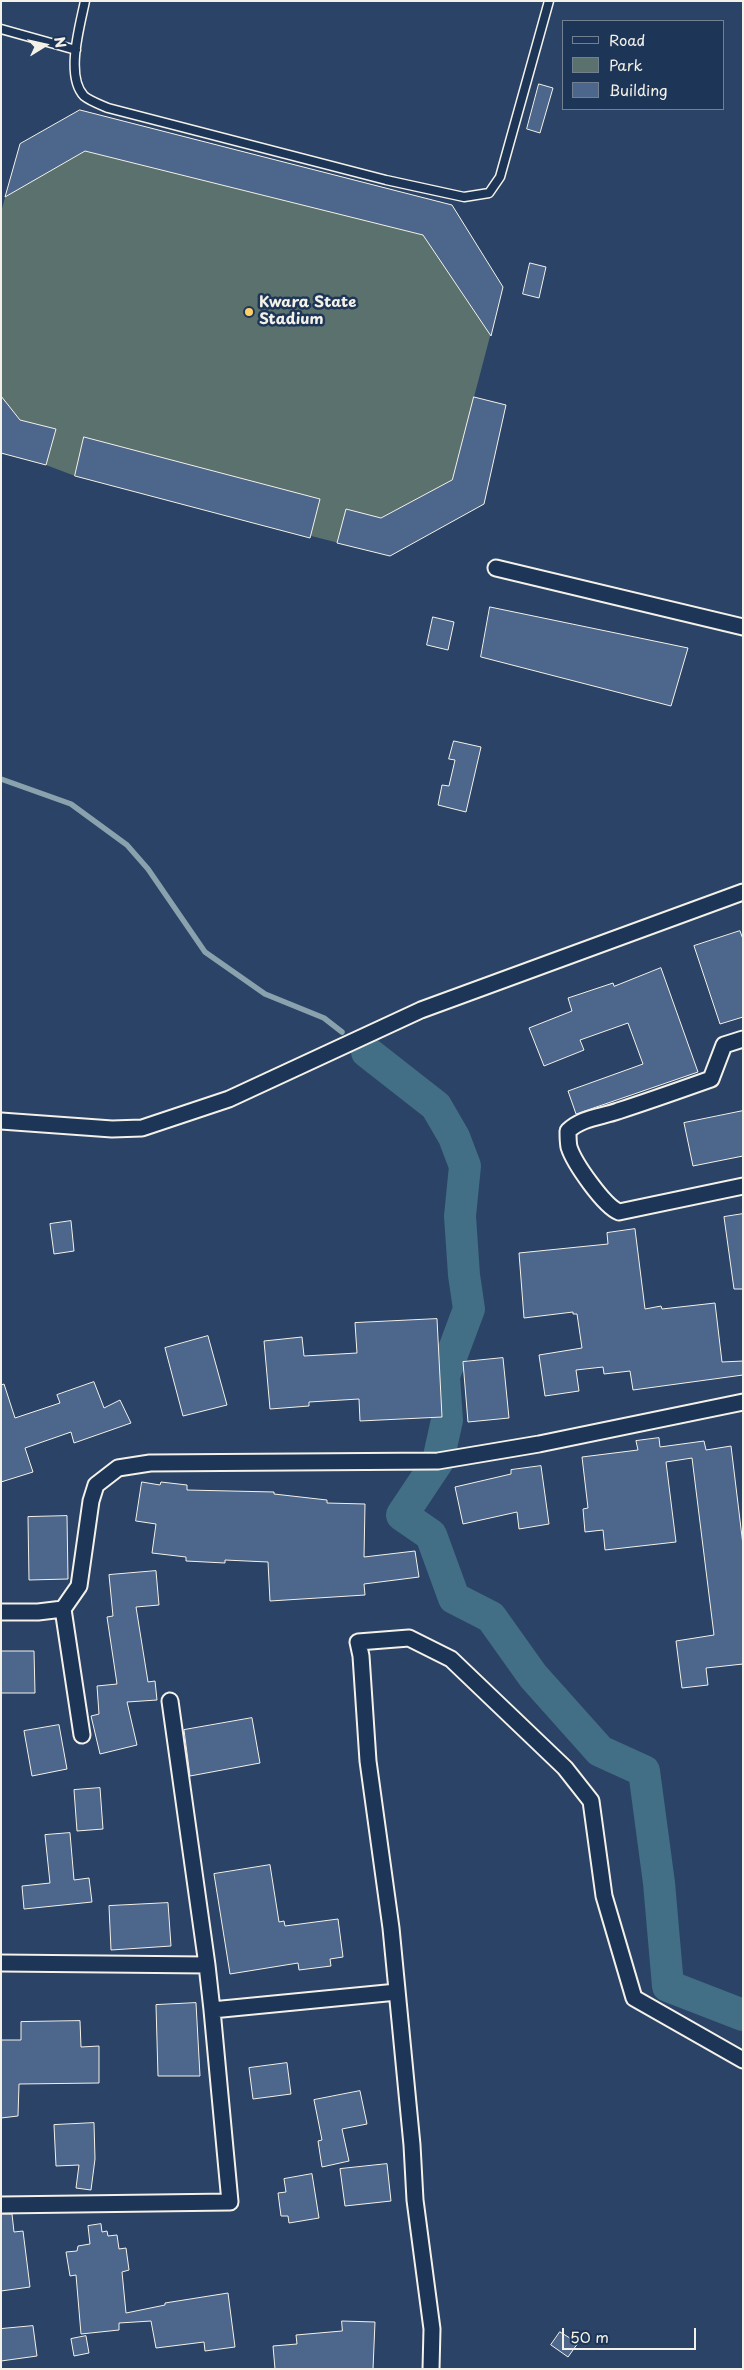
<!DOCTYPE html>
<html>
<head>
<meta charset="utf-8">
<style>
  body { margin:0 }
  #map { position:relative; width:744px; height:2370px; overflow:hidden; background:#2a4366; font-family:"Playpen Sans",sans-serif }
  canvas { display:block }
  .frame { position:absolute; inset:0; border:2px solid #f4f1e8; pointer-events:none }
  .legend { position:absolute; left:562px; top:20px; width:162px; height:90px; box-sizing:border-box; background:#1d3557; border:1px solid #738091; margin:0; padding:6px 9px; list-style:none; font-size:15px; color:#f4f1e8 }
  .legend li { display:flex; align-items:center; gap:10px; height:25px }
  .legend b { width:25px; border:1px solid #738091 }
  .north { position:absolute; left:20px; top:20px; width:50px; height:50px; -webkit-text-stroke:4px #1d3557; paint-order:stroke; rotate:80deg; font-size:14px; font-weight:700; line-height:20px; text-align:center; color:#f4f1e8 }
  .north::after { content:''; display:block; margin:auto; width:18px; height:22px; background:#f4f1e8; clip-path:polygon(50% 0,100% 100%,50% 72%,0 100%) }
  .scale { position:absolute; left:562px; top:2328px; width:134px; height:22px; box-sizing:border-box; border:2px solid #f4f1e8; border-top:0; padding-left:6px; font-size:15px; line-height:18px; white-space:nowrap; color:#f4f1e8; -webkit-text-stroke:4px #1d3557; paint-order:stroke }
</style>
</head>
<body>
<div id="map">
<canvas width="744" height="2370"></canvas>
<div class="frame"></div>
<ul class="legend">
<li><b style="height:6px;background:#1d3557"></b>Road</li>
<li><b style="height:14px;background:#5b716d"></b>Park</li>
<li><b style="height:14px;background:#4d668b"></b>Building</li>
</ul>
<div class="north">N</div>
<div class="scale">50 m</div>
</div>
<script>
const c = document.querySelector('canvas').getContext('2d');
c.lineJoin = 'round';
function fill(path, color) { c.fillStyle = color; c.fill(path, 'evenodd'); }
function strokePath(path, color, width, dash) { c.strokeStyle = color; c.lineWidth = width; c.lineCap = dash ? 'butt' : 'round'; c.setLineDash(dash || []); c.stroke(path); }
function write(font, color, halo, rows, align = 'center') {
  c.font = font + ' "Playpen Sans",sans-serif'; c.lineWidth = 5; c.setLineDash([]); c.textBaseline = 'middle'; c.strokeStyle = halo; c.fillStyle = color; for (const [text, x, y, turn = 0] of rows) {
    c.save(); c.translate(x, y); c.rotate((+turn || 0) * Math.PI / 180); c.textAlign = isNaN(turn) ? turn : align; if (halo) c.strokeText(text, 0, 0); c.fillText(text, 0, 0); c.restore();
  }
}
const green = new Path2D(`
  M80 110 452 205 503 287 474 397 506 405 484 504 390 556 75 476 46 465 1 453V212L20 144Z`);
const stream = new Path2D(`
  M1 779 71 804 127 845 148 869 205 952 265 994 324 1018 342 1032`);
const river = new Path2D(`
  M367 1052 436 1106 454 1137 465 1166 460 1216 464 1275 469 1309 444 1376 447 1420 438 1461 402 1515 431 1535 454 1598 491 1617 533 1676 600 1751 644 1771 659 1883 668 1986 743 2015`);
const building = new Path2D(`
  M539 84 553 88 540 133 527 129Z
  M80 110 452 205 503 287 491 336 423 235 85 151 5 197 20 144Z
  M530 263 546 267 539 298 523 294Z
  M1 396 20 420 56 429 46 465 1 453Z
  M474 397 506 405 484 504 390 556 337 543 346 509 381 518 452 480Z
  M84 437 320 499 310 538 75 476Z
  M490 607 688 648 671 706 481 657Z
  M433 617 454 622 448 650 427 645Z
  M454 741 481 747 466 812 438 805 442 785 449 786 455 760 449 759Z
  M740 931 743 939V1017L720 1024 694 946Z
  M661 968 698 1072 576 1114 568 1091 643 1064 628 1023 580 1040 584 1050 544 1066 529 1028 572 1011 568 998 613 983 614 986Z
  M743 1111V1156L693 1166 684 1123Z
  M743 1214V1289H734L724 1217Z
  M71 1221 74 1251 54 1254 50 1224Z
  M635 1229 645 1309 661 1306 662 1309 715 1303 722 1362 743 1361V1375L633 1390 630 1371 604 1374 603 1367 576 1370 579 1391 545 1396 539 1355 582 1348 577 1314H573V1312L524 1318 519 1253 608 1244 607 1233Z
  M437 1319 442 1417 360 1421 359 1399 309 1402V1406L270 1409 264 1341 302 1337 304 1356 357 1353 355 1323Z
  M208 1336 227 1405 183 1416 165 1348Z
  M503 1358 509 1418 468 1422 463 1362Z
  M94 1382 104 1408 120 1400 131 1423 74 1443 71 1432 25 1448 33 1472 1 1482V1385L4 1384 15 1418 60 1403 57 1395Z
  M659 1438 660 1447 704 1441 706 1450 731 1446 743 1545V1664L706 1668 708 1685 682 1688 676 1641 714 1635 692 1458 666 1462 676 1542 605 1550 603 1530 585 1532 583 1509 588 1508 582 1457 638 1450 636 1441Z
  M541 1466 549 1524 519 1529 517 1512 463 1524 455 1487 511 1474V1470Z
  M142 1482 160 1485 161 1482 187 1485V1490L274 1492V1494L327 1500V1503L365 1504 364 1557 415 1551 419 1577 364 1584 365 1595 270 1601 268 1562 225 1560V1563L186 1561V1557L152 1553 156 1524 136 1521Z
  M67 1516 68 1579 29 1580 28 1517Z
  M156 1571 159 1605 136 1607 148 1682 155 1681 157 1700 127 1702 137 1745 100 1754 91 1716 99 1714 97 1686 117 1684 107 1617 113 1616 109 1575Z
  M1 1651H34L35 1693H1Z
  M252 1718 260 1763 190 1776 184 1730Z
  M59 1725 67 1769 32 1776 24 1731Z
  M100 1788 103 1829 77 1831 74 1790Z
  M70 1833 74 1880 89 1878 92 1902 24 1909 22 1886 50 1883 45 1835Z
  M270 1865 279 1922 284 1921 285 1926 338 1919 343 1957 330 1959 331 1966 299 1970 298 1963 230 1974 214 1874Z
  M168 1903 171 1946 111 1950 109 1906Z
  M196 2003 200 2076H158L156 2005Z
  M80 2021 81 2047 99 2046V2083L19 2084 18 2116 1 2118V2040H21V2022Z
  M287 2063 291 2094 253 2099 249 2068Z
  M360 2091 367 2124 342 2129 349 2161 322 2167 318 2141 322 2140 314 2100Z
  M94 2123 95 2159 91 2190 76 2188 79 2165 56 2166 54 2125Z
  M387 2164 391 2201 345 2206 340 2169Z
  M312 2174 319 2218 289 2223 288 2216H281L278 2193 286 2192 284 2179Z
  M1 2214H12L14 2232 23 2231 30 2287 1 2291Z
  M101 2224 102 2232 107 2231 108 2236 117 2235 119 2249 126 2248 129 2270 122 2272 126 2313 165 2305V2303L228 2293 235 2347 205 2351 204 2342 156 2348 151 2321 119 2323V2330L81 2334 76 2275 70 2276 66 2252 77 2251 78 2246 90 2244 88 2226Z
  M342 2321 375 2322 373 2369H275L273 2346 297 2344 296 2335 342 2331Z
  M33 2326 37 2356 1 2361V2329Z
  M560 2332 578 2343 568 2357 551 2345Z
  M86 2336 89 2353 74 2356 71 2339Z`);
const service = new Path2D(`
  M85 1C80 26 65 76 84 96 90 101 101 105 108 108L386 180 464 197 489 193 500 177 549 1
  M1 29 76 50`);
const minor = new Path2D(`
  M496 568 743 627
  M743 1039 724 1045 711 1079C680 1090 649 1101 618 1111 601 1117 581 1118 568 1131 568 1136 568 1142 569 1147 574 1163 604 1206 619 1212L743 1186
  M1 1121 112 1129 142 1128 229 1099 421 1010 743 892
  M63 1609 82 1735
  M1 1612H38L63 1609 79 1586 91 1501 96 1485 118 1468 150 1463 438 1461 539 1444 743 1402
  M170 1701 207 1965
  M1 1963 207 1965 212 2010 397 1992
  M1 2205 230 2202 212 2010
  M431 2369 432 2329 415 2200 412 2145 391 1928 368 1761 361 1656 358 1642 409 1638 451 1659 565 1768 591 1801 604 1896 634 1998 743 2060`);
const markers = [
  [249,312,5,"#ffd166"]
];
const poiNames = [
  ["Kwara State",259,303],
  ["Stadium",259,320]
];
fill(green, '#5b716d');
strokePath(stream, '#89a2ad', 5.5);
strokePath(river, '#426e86', 32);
fill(building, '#4d668b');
strokePath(building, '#f4f1e8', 1);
strokePath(service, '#f4f1e8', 11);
strokePath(minor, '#f4f1e8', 19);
strokePath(service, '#1d3557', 8);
strokePath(minor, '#1d3557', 15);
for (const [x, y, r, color] of markers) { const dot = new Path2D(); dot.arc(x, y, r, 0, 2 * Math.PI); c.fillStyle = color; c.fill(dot); strokePath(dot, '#1d3557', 2); }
write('bold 15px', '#f4f1e8', '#1d3557', poiNames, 'left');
</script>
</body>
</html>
